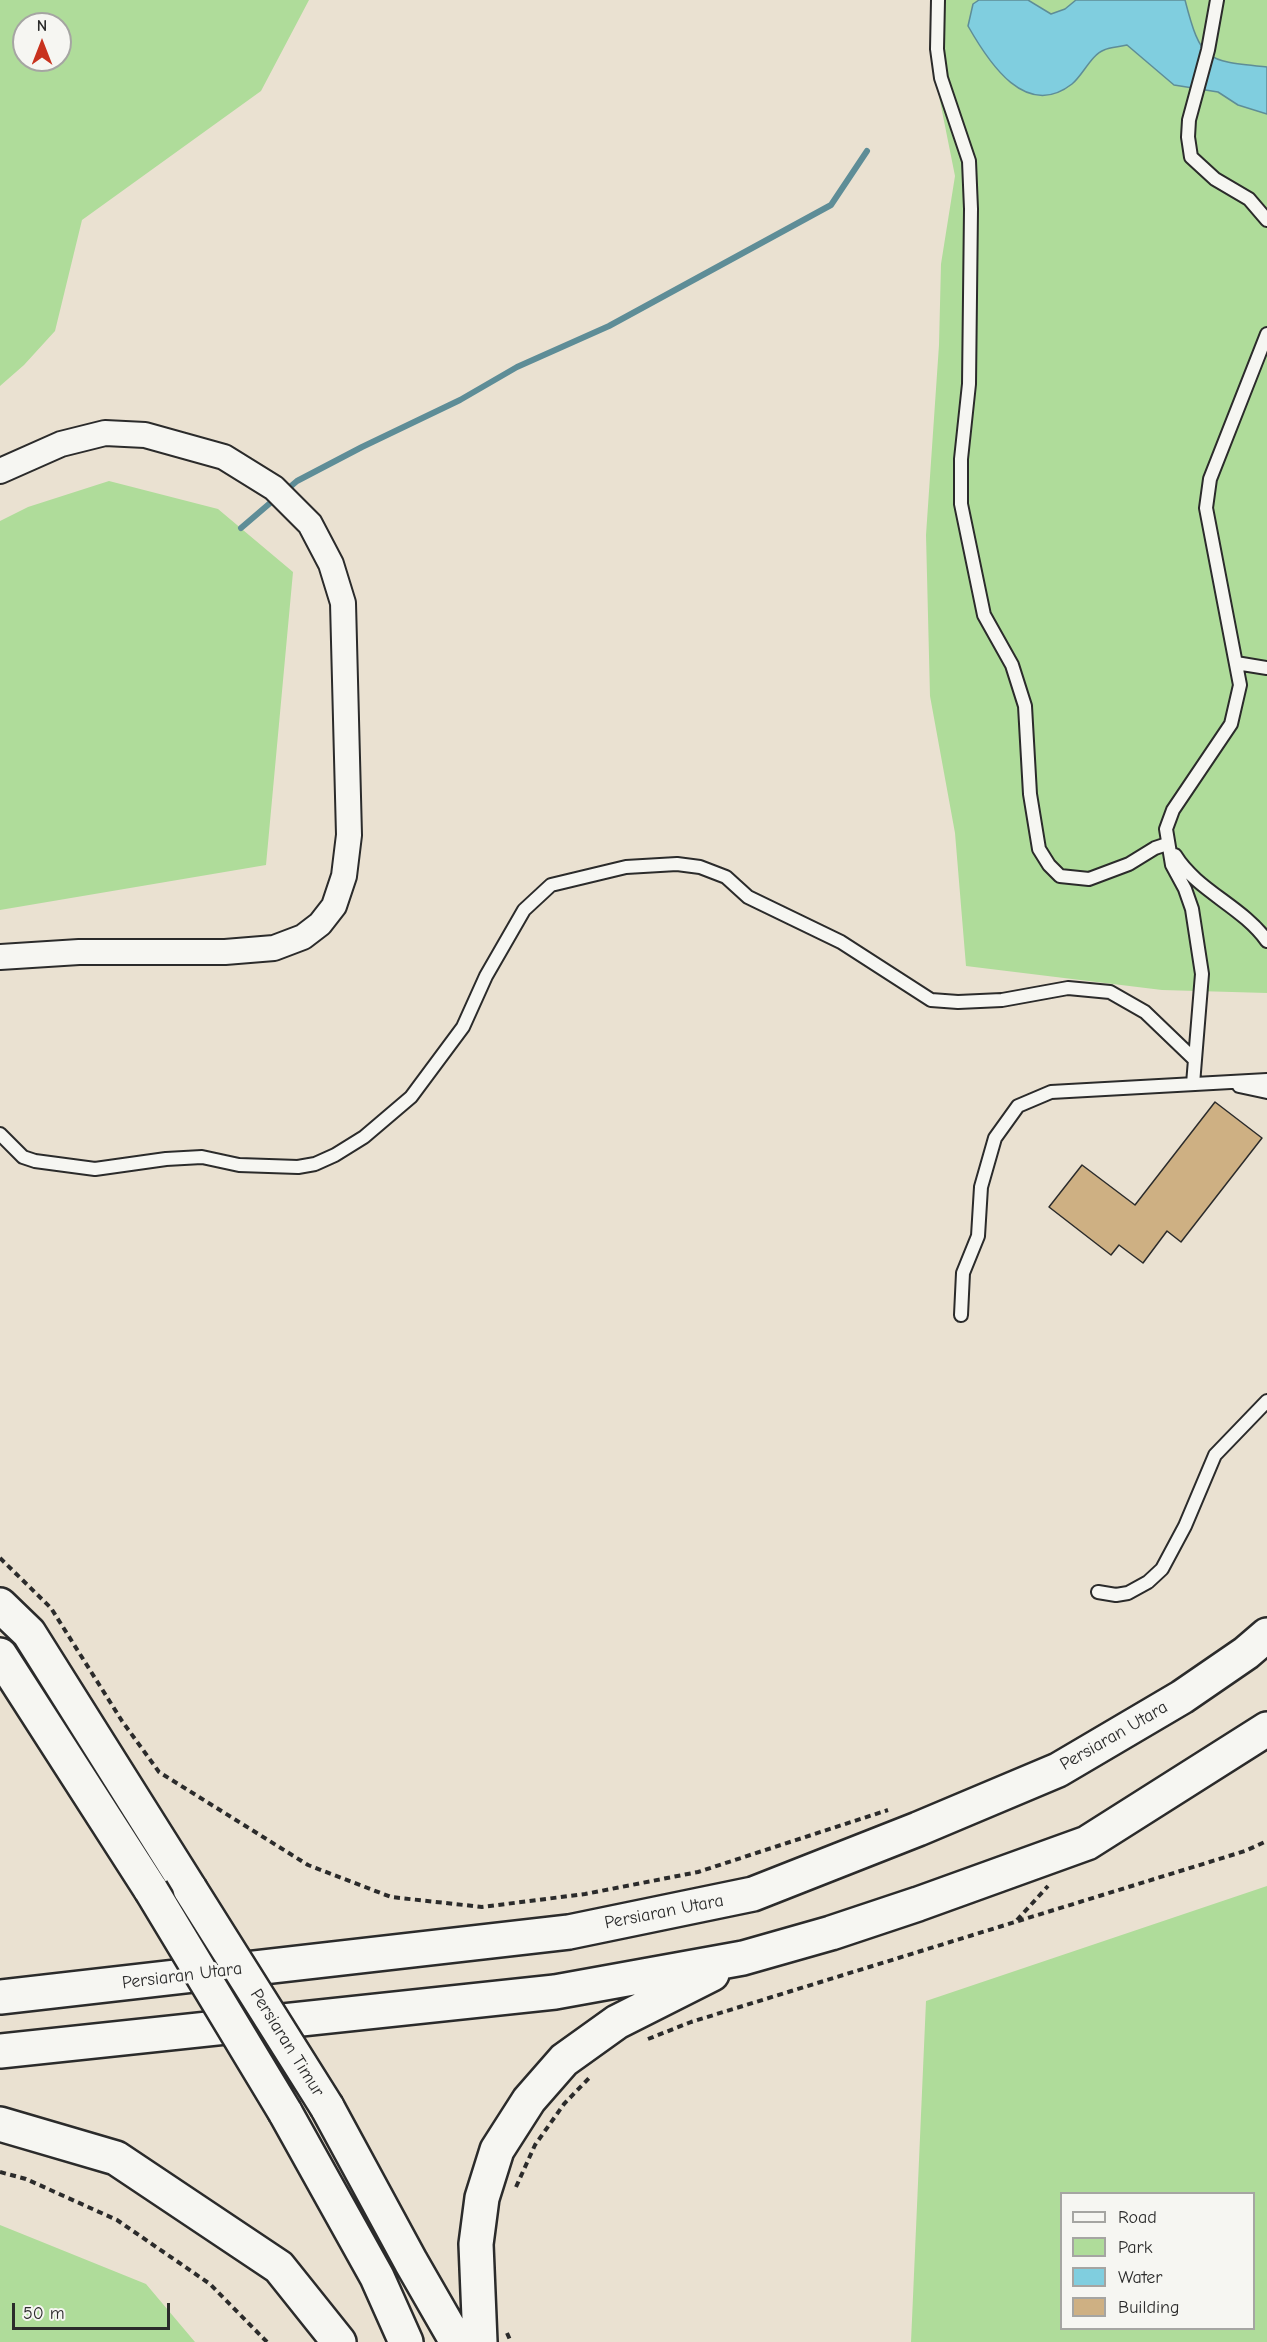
<!DOCTYPE html>
<html>
<head>
<meta charset="utf-8">
<style>
  body { margin:0 }
  #map { position:relative; width:1267px; height:2342px; overflow:hidden; background:#eae1d1; font-family:"Comic Neue",sans-serif }
  canvas { display:block }
  .legend { position:absolute; left:1060px; top:2192px; width:195px; height:138px; box-sizing:border-box; background:#f6f6f2; border:2px solid #a5a5a2; margin:0; padding:8px 10px; list-style:none; font-size:18px; color:#2b2b2b }
  .legend li { display:flex; align-items:center; gap:12px; height:30px }
  .legend b { width:30px; border:2px solid #a5a5a2 }
  .north { position:absolute; left:12px; top:12px; width:60px; height:60px; box-sizing:border-box; background:#f6f6f2; border:2px solid #a5a5a2; border-radius:50%; rotate:0deg; font-size:16px; font-weight:700; line-height:24px; text-align:center; color:#2b2b2b }
  .north::after { content:''; display:block; margin:auto; width:21px; height:27px; background:#c8321e; clip-path:polygon(50% 0,100% 100%,50% 72%,0 100%) }
  .scale { position:absolute; left:12px; top:2303px; width:158px; height:27px; box-sizing:border-box; border:3px solid #2b2b2b; border-top:0; padding-left:8px; font-size:18px; line-height:21px; white-space:nowrap; color:#2b2b2b; -webkit-text-stroke:4px #f6f6f2; paint-order:stroke }
</style>
</head>
<body>
<div id="map">
<canvas width="1267" height="2342"></canvas>
<ul class="legend">
<li><b style="height:8px;background:#f6f6f2"></b>Road</li>
<li><b style="height:16px;background:#afdc9a"></b>Park</li>
<li><b style="height:16px;background:#80cedf"></b>Water</li>
<li><b style="height:16px;background:#ceb083"></b>Building</li>
</ul>
<div class="north">N</div>
<div class="scale">50 m</div>
</div>
<script>
const c = document.querySelector('canvas').getContext('2d');
c.lineJoin = 'round';
function fill(path, color) { c.fillStyle = color; c.fill(path, 'evenodd'); }
function strokePath(path, color, width, dash) { c.strokeStyle = color; c.lineWidth = width; c.lineCap = dash ? 'butt' : 'round'; c.setLineDash(dash || []); c.stroke(path); }
function write(font, color, halo, rows, align = 'center') {
  c.font = font + ' "Comic Neue",sans-serif'; c.lineWidth = 6; c.setLineDash([]); c.textBaseline = 'middle'; c.strokeStyle = halo; c.fillStyle = color; for (const [text, x, y, turn = 0] of rows) {
    c.save(); c.translate(x, y); c.rotate((+turn || 0) * Math.PI / 180); c.textAlign = isNaN(turn) ? turn : align; if (halo) c.strokeText(text, 0, 0); c.fillText(text, 0, 0); c.restore();
  }
}
const green = new Path2D(`
  M0 0H309L261 91 82 220 55 331 24 365 0 386ZM24 24H60V60H24Z
  M934 0H1267V993L1162 990 966 966 955 833 930 696 926 535 939 345 941 264 955 176 938 91Z
  M109 481 218 509 293 572 266 865 0 910V521L28 507Z
  M1267 1886V2342H911L926 2001ZM1062 2194H1254V2328H1062Z
  M0 2225 146 2284 195 2342H0Z`);
const water = new Path2D(`
  M979 0H1028L1051 14 1065 9 1076 0H1185C1201 62 1206 61 1267 67V114L1238 105 1218 92 1174 85 1127 45C1119 47 1110 47 1104 50 1091 55 1083 75 1072 84 1026 120 989 63 968 26L973 4Z`);
const stream = new Path2D(`
  M284 492 297 481 362 447 460 400 517 367 609 326 831 205 867 151
  M241 528 276 498`);
const building = new Path2D(`
  M1215 1102 1262 1138 1181 1242 1167 1231 1143 1263 1119 1245 1111 1255 1049 1207 1082 1165 1135 1205Z`);
const path = new Path2D(`
  M0 1558 51 1608 122 1721 159 1772 308 1865 391 1897 482 1907 585 1894 698 1872 888 1810
  M1017 1920 1048 1886
  M648 2039 691 2022 1245 1851 1267 1841
  M0 2172 26 2179 117 2220 210 2284 267 2342
  M516 2187 535 2145 564 2104 590 2077
  M507 2333 511 2342`);
const service = new Path2D(`
  M938 0 937 49 941 78 969 161 971 209 969 384 961 459V504L984 615 1012 665 1025 706 1030 794 1039 849 1049 865 1060 876 1089 879 1129 864 1155 848 1167 844
  M1217 0 1208 50 1189 120 1188 137 1191 157 1215 179 1249 199 1267 220
  M1236 663 1267 668
  M1175 855C1197 891 1242 906 1267 941
  M1193 1084 1202 974 1192 909 1185 889 1172 865 1166 829 1173 810 1231 724 1240 685 1206 508 1210 479 1267 334
  M1239 1086 1267 1092
  M0 1134 23 1157 35 1161 95 1169 166 1159 202 1157 239 1165 298 1167 315 1164 335 1155 364 1137 411 1097 463 1027 486 976 524 910 551 885 626 867 677 864 700 867 726 877 748 897 841 942 931 1000 958 1002 1002 1000 1068 988 1110 992 1145 1012 1195 1060
  M961 1315 963 1273 978 1236 981 1187 995 1138 1018 1106 1051 1092 1267 1080
  M1098 1592 1116 1595 1128 1593 1148 1582 1162 1569 1185 1526 1215 1455 1267 1401`);
const minor = new Path2D(`
  M0 471 61 444 105 433 145 435 224 457 274 488 310 524 331 564 343 603 349 835 344 876 334 906 320 924 303 937 274 948 225 952H79L0 957`);
const primary = new Path2D(`
  M0 1605 29 1633 190 1889
  M0 1655 151 1890
  M0 1997 569 1932 753 1894 918 1829 1058 1770 1182 1697 1246 1653 1267 1635
  M0 2051 555 1992 743 1958 831 1933 918 1904 1087 1843 1267 1729
  M327 2107 411 2262 457 2342
  M285 2112 377 2277 406 2342
  M0 2124 116 2158 279 2267 339 2342
  M480 2342 476 2244 482 2198 497 2150 529 2100 564 2060 617 2022 712 1974`);
const primaryBridge = new Path2D(`
  M190 1889 327 2107
  M151 1890 285 2112`);
const streetNames = [
  ["Persiaran Utara",1114,1736,-30],
  ["Persiaran Utara",664,1912,-11],
  ["Persiaran Utara",182,1976,-7],
  ["Persiaran Timur",287,2043,58]
];
fill(green, '#afdc9a');
fill(water, '#80cedf');
strokePath(water, '#5e8d97', 1.5);
strokePath(stream, '#5e8d97', 6);
fill(building, '#ceb083');
strokePath(building, '#2b2b2b', 1.5);
strokePath(service, '#2b2b2b', 16);
strokePath(minor, '#2b2b2b', 28);
strokePath(primary, '#2b2b2b', 38);
strokePath(path, '#2b2b2b', 4, [6, 4.5]);
strokePath(service, '#f6f6f2', 12);
strokePath(minor, '#f6f6f2', 24);
strokePath(primary, '#f6f6f2', 33);
strokePath(primaryBridge, '#2b2b2b', 38, []);
strokePath(primaryBridge, '#f6f6f2', 33);
write('18px', '#2b2b2b', '#f6f6f2', streetNames);
</script>
</body>
</html>
